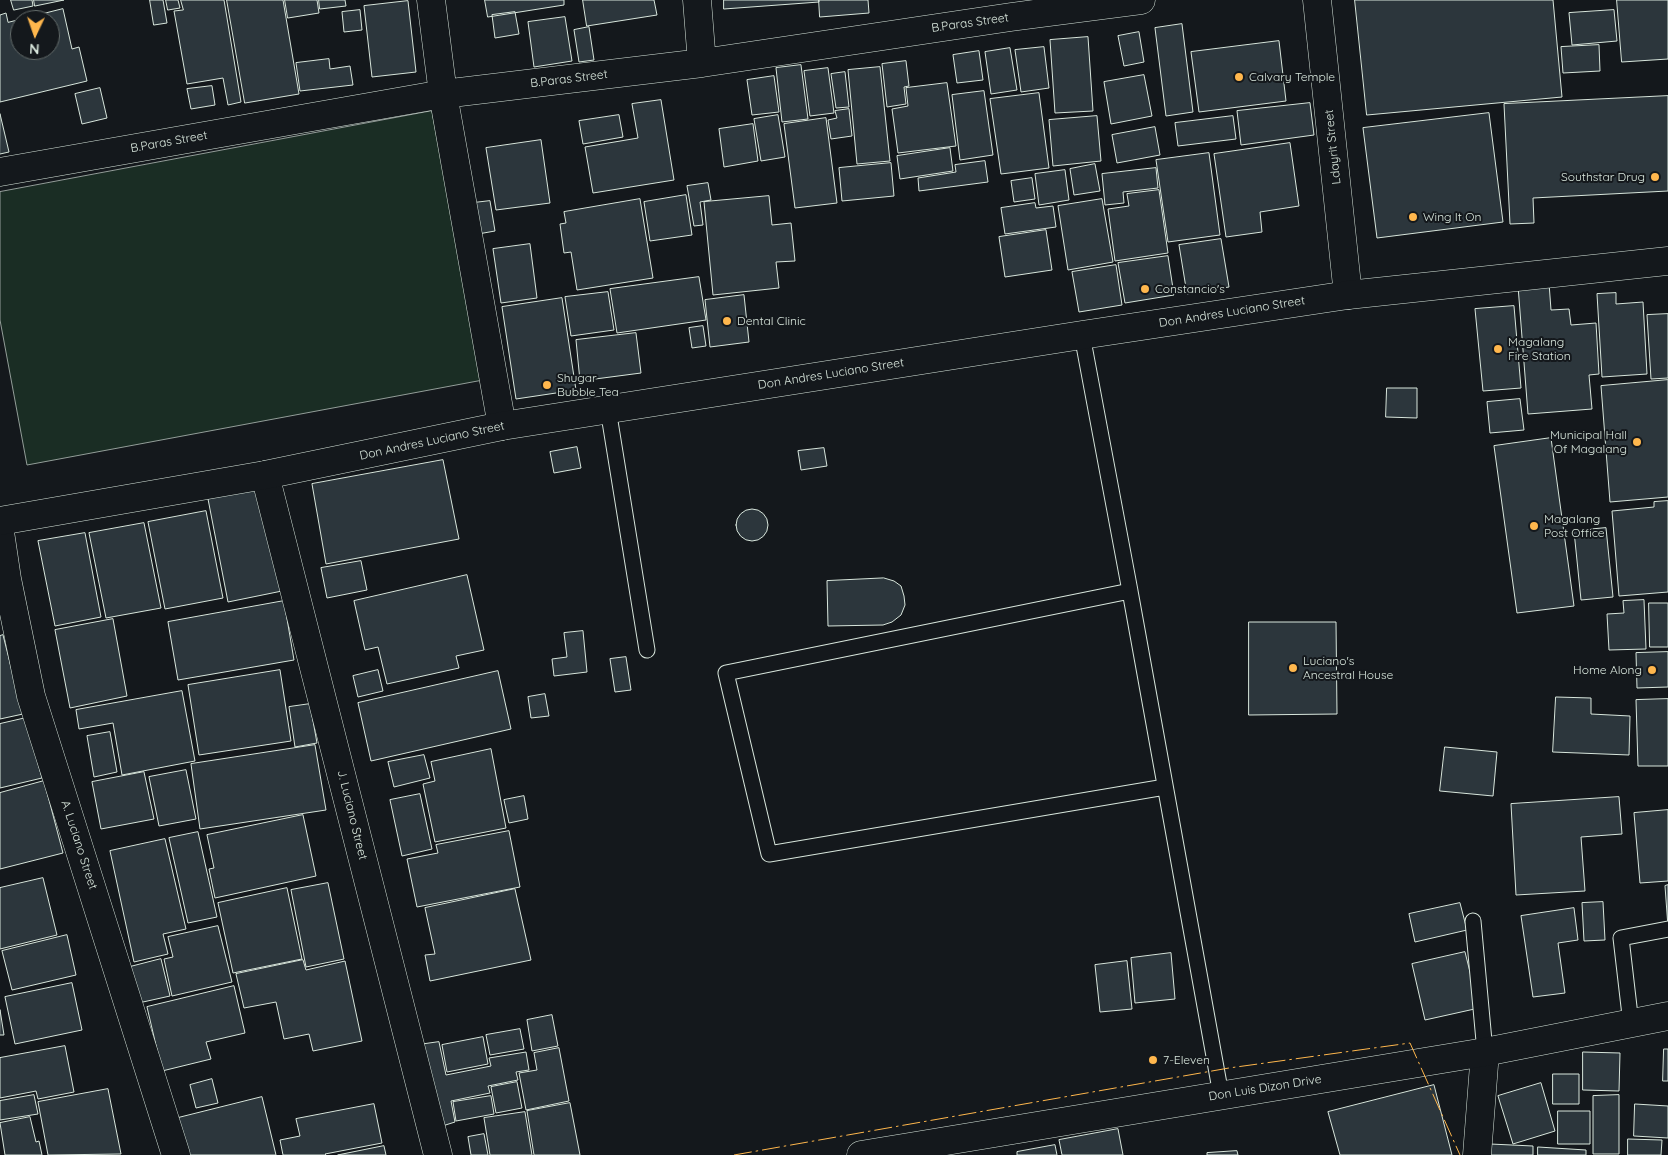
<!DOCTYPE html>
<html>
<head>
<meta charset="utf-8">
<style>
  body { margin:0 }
  #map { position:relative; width:1668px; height:1155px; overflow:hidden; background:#14181c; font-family:Quicksand,sans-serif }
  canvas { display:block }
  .north { position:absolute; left:10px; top:10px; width:50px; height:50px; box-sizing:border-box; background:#14181c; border:1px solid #626a69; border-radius:50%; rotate:183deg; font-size:14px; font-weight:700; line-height:20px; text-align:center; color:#d8e6dc }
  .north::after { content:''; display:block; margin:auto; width:18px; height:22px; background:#ffb74d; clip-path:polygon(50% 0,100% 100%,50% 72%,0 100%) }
</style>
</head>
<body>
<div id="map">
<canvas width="1668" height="1155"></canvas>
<div class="north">N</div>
</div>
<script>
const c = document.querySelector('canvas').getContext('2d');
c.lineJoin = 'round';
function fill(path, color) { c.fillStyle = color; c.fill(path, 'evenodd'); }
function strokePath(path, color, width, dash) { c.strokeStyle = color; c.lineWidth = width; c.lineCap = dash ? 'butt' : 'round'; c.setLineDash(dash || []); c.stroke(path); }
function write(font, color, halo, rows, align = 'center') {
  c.font = font + ' Quicksand,sans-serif'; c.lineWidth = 4; c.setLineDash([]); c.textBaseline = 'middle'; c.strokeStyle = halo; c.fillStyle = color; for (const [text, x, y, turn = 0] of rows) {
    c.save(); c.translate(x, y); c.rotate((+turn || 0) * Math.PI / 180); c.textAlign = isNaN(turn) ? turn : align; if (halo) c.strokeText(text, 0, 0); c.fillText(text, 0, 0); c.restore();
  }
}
const green = new Path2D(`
  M432 111 483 380 27 465 0 320V192Z`);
const building = new Path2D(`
  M11 0H32L33 6 14 10Z
  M34 0H64L35 6Z
  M150 0H163L167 23 154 25Z
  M166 0H178L180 8 168 10Z
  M181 0H224L241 102 228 105 223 78 187 84 174 11 183 10Z
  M227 0H283L299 94 245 103Z
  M285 0H317L319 13 288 18Z
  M319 0H345L346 6 320 9Z
  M485 0H564V5L488 17Z
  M583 0H654L657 15 587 26Z
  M724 0H819V2L724 9Z
  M819 0H868L869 13 820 17Z
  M1355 0H1553L1562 97 1367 115Z
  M1617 0H1668V59L1622 62Z
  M408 1 416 72 372 77 364 6Z
  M63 9 72 49 79 47 87 81 0 102V15L6 13 8 22ZM20 20H50V50H20Z
  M360 10 362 30 344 32 342 12Z
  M1614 10 1617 41 1572 45 1569 13Z
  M515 12 519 34 495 38 492 15Z
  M565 17 572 61 534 67 528 22Z
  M1182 24 1193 112 1166 116 1155 28Z
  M589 27 594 60 579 62 574 30Z
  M1139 32 1144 62 1124 66 1118 36Z
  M1088 37 1093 111 1055 113 1050 40Z
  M1279 41 1286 101 1199 112 1191 52Z
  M1599 45 1600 71 1563 73 1561 47Z
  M1044 47 1049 88 1021 92 1015 50Z
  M1010 48 1017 90 991 94 985 52Z
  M979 51 983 80 957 83 953 55Z
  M329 59 330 69 350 66 353 85 300 91 296 63Z
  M906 61 909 86 904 87 906 104 887 107 882 64Z
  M801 65 808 119 782 122 776 68Z
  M880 67 890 161 857 164 848 70Z
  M828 68 834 113 810 116 804 71Z
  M845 72 849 107 836 108 831 74Z
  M1144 75 1152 116 1111 124 1104 82Z
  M774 76 779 112 752 115 747 80Z
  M947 83 956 146 898 153 892 109 908 106 906 88Z
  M212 86 215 105 191 109 187 89Z
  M100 88 107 118 82 124 75 94Z
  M984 91 993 155 960 160 952 95Z
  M1039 93 1049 168 1001 174 990 99Z
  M1668 96V191L1533 198 1534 223 1510 224 1504 104Z
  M661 100 674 180 593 193 585 147 638 138 632 104Z
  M1310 103 1314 135 1241 145 1237 111Z
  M849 109 852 136 831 139 828 120 837 118 835 111Z
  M1489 113 1503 222 1377 238 1363 128Z
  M0 114 9 152 0 154Z
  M619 115 623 137 583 144 579 121Z
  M778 115 785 157 761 161 754 119Z
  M1097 116 1101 161 1053 166 1049 120Z
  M1233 116 1236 139 1178 146 1175 123Z
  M826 118 837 203 795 208 784 124Z
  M753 124 758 161 724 167 719 129Z
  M1155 127 1160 155 1117 163 1112 135Z
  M541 140 550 203 496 210 486 148Z
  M1290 143 1299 206 1260 212 1262 232 1226 237 1214 154Z
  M950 148 953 171 900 179 897 156Z
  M1209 153 1220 235 1168 242 1156 160Z
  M985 161 988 182 919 191 918 178 956 172 955 165Z
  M891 163 894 196 842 201 839 168Z
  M1095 164 1100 191 1074 195 1070 169Z
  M1156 168 1158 188 1123 192 1124 203 1105 205 1102 174Z
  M1065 170 1069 200 1039 205 1035 174Z
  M1032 178 1035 199 1014 202 1011 181Z
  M708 183 711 200 700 202 703 225 694 226 687 186Z
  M1159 190 1168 253 1115 261 1108 209 1129 206 1127 194Z
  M686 195 692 235 650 241 644 202Z
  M769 196 772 225 791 223 795 261 776 262 779 288 713 295 704 202Z
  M640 199 653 278 577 290 571 252 564 253 560 224 566 223 564 212Z
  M1102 199 1113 262 1068 270 1058 206Z
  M490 201 495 231 478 234 473 203Z
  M1035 203 1036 208 1053 206 1056 227 1005 234 1001 208Z
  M1046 230 1052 270 1005 277 999 237Z
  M1221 239 1229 287 1187 294 1179 245Z
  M530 244 537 298 501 303 493 249Z
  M1168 256 1174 295 1125 303 1118 263Z
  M1116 265 1122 305 1079 312 1072 272Z
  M699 277 706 320 617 333 610 289Z
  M1549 283 1551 310 1569 309 1571 325 1596 323 1599 374 1589 375 1592 409 1528 414 1518 286Z
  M608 292 614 330 571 336 565 297Z
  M1616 293V304L1643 302 1647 374 1602 377 1597 294Z
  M744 295 749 342 710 347 705 300Z
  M562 298 576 390 516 399 502 307Z
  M1514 306 1521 388 1483 391 1475 309Z
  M1668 314V378L1651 379 1647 315Z
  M703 326 706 346 692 348 689 328Z
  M636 333 641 373 580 381 576 340Z
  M1668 380V497L1610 502 1601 386Z
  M1387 388H1417V418L1386 417Z
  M1520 399 1524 430 1490 433 1487 402Z
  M1551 438 1574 606 1517 613 1494 446Z
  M577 447 581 468 554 473 550 452Z
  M824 448 827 466 801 470 798 451Z
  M443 460 459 539 326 564 312 484Z
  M262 489 282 591 228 602 208 499Z
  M1668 501V592L1619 596 1612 511 1654 507V502Z
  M736 525a16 16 0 1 1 32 0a16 16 0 1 1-32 0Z
  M206 511 223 598 165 609 148 522Z
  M144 523 161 608 106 618 89 533Z
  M1606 528 1613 597 1581 600 1574 531Z
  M85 533 101 617 55 626 38 541Z
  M361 561 367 590 327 598 321 568Z
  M467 575 484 650 456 656 459 668 387 684 378 647 365 650 354 601Z
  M884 578 894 581 901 586 904 596 905 605 901 615 892 622 883 625 828 626 827 581Z
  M1644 600 1646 649 1609 650 1607 614 1624 613 1623 601Z
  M284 601 294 660 178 680 168 622Z
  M1649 603H1668V647H1650Z
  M113 619 127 696 70 708 55 630Z
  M1249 622H1336L1337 714 1249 715Z
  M583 631 587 672 554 676 552 659 567 657 564 633Z
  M3 635 23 714 0 719V636Z
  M1668 652V687L1637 688 1636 653Z
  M626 657 631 690 615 692 610 659Z
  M280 670 291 741 199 755 188 685Z
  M378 670 383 691 358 697 353 676Z
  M498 671 511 729 371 761 358 703Z
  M182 691 195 761 122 775 113 723 79 729 76 710Z
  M545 694 549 716 531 718 528 697Z
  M1556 697 1591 698V714L1630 716 1629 755 1553 752Z
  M1668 699V766H1638L1636 700Z
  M310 704 317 743 295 747 289 707Z
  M26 718 42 778 0 788V724Z
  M110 732 117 772 94 777 87 736Z
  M315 745 326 810 200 829 191 764Z
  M1445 747 1497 752 1493 796 1440 791Z
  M491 749 506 828 435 842 423 784 435 781 431 762Z
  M424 755 430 778 394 787 388 762Z
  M186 770 196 819 159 826 149 777Z
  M144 772 154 819 101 829 92 782Z
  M44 781 63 853 0 869V793Z
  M420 794 432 849 402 856 390 800Z
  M524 796 528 819 509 823 504 800Z
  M1619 797 1622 834 1581 837 1585 891 1516 895 1511 804Z
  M1668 810V881L1640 883 1634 813Z
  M303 815 316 876 215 898 209 869 214 868 207 835Z
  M509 831 520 887 417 907 407 859 438 853 436 845Z
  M198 832 217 917 188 923 169 838Z
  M165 839 186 929 163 934 168 954 134 962 110 851Z
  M43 878 57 935 0 949V888Z
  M328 883 344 959 306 967 291 890Z
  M1668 885V927L1665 886Z
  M287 888 302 959 233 973 218 903Z
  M515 889 531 960 430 981 425 955 435 954 425 908Z
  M1603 902 1605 940 1584 941 1582 903Z
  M1460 903 1467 930 1415 942 1409 914Z
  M1574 908 1578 940 1558 943 1565 993 1533 997 1521 916Z
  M218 926 232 982 172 996 164 959 173 957 168 937Z
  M67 935 76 975 12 990 2 951Z
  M1465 952 1479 1008 1425 1020 1412 964Z
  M1171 953 1175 999 1135 1003 1131 958Z
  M161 959 170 996 134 1004 126 968Z
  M303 960 306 970 345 961 362 1041 313 1051 309 1034 284 1039 276 1002 244 1008 236 974Z
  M1127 961 1132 1009 1100 1012 1095 965Z
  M72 983 82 1030 15 1044 5 997Z
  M234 986 245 1033 206 1042 211 1059 162 1071 147 1007Z
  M0 1010 4 1035H0Z
  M552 1015 558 1046 532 1051 527 1020Z
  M520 1029 524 1049 490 1055 486 1035Z
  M483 1037 488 1064 447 1072 442 1045Z
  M439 1042 446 1075 491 1066 489 1058 526 1052 529 1070 516 1072 518 1080 488 1086 490 1093 451 1101 455 1122 436 1128 418 1045Z
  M65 1046 74 1092 38 1099 36 1091 0 1098V1058Z
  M559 1048 569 1101 526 1110 519 1073 537 1070 534 1053Z
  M1664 1049H1668V1081H1663Z
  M1583 1052 1620 1053 1619 1091 1583 1090Z
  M1553 1074H1579V1104H1553Z
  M212 1079 218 1103 196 1108 190 1085Z
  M517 1082 522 1108 496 1113 491 1087Z
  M1541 1083 1555 1131 1513 1144 1498 1096Z
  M1434 1085 1452 1155H1340L1328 1112Z
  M108 1089 121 1154 48 1155 38 1102Z
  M34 1095 38 1114 0 1120V1101Z
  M1619 1095V1154H1593V1096Z
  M491 1096 494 1114 456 1121 453 1102Z
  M262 1097 276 1155H187L178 1118Z
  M570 1103 580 1155H534L527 1111Z
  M374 1104 382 1143 325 1154 326 1155H283L280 1140 300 1136 296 1119Z
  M1635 1104 1668 1106V1138L1634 1136Z
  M1558 1111H1590V1144H1558Z
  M525 1112 532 1155H490L484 1118Z
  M30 1117 36 1142 39 1141 42 1155H5L0 1123Z
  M1118 1129 1123 1155H1062L1059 1140Z
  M484 1134 488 1155H471L468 1137Z
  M1628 1139 1662 1140 1661 1155H1628Z
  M1490 1144 1533 1146V1155H1490Z
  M1055 1145 1057 1155H1017V1152Z
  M384 1146 386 1155H338Z
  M1538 1147 1586 1150V1155H1538Z
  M1237 1151 1238 1155H1207V1153Z`);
const service = new Path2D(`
  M1082 335 1130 591
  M608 409 647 650
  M1165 787 769 854 726 673 1130 591 1221 1095
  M1473 921 1485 1052
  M1631 1024 1621 938 1668 929`);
const minor = new Path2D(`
  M431 0 443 94 502 426
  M697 0 702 63
  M1317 0 1348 295
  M0 172 443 94 702 63 1011 17 1141 0
  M265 475 438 1155
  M0 532 7 579 31 696 176 1155
  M1477 1155 1485 1052`);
const tertiary = new Path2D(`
  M0 521 265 475 502 426 1082 335 1348 295 1668 261
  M861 1155 1485 1052 1668 1016`);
const power = new Path2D(`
  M734 1155 1229 1068 1410 1043 1460 1155`);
const markers = [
  [1239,77,5,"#ffb74d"],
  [1655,177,5,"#ffb74d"],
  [1413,217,5,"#ffb74d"],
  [1145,289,5,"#ffb74d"],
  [727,321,5,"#ffb74d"],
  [1498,349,5,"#ffb74d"],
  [547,385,5,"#ffb74d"],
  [1637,442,5,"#ffb74d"],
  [1534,526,5,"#ffb74d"],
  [1293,668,5,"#ffb74d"],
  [1652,670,5,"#ffb74d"],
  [1153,1060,5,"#ffb74d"]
];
const streetNames = [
  ["B.Paras Street",970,23,-8],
  ["B.Paras Street",569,79,-7],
  ["B.Paras Street",169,142,-10],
  ["Ldayrit Street",1333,147,-96],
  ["Don Andres Luciano Street",1232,312,-9],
  ["Don Andres Luciano Street",831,374,-9],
  ["Don Andres Luciano Street",432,441,-12],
  ["J. Luciano Street",352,815,76],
  ["A. Luciano Street",79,845,72],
  ["Don Luis Dizon Drive",1265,1088,-9]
];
const poiNames = [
  ["Calvary Temple",1249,77],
  ["Southstar Drug",1645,177,"right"],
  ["Wing It On",1423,217],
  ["Constancio's",1155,289],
  ["Dental Clinic",737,321],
  ["Magalang",1508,342],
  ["Fire Station",1508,356],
  ["Shugar",557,378],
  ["Bubble Tea",557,392],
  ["Municipal Hall",1627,435,"right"],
  ["Of Magalang",1627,449,"right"],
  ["Magalang",1544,519],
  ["Post Office",1544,533],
  ["Luciano's",1303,661],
  ["Ancestral House",1303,675],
  ["Home Along",1642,670,"right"],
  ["7-Eleven",1163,1060]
];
fill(green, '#1a2d24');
strokePath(green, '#939e99', 1);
fill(building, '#2c363c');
strokePath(building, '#d8e6dc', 1);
strokePath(service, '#d8e6dc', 17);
strokePath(minor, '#d8e6dc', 29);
strokePath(tertiary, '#d8e6dc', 29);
strokePath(service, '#14181c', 15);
strokePath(minor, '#14181c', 28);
strokePath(tertiary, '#14181c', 28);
strokePath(power, '#ffb74d', 1, [18, 4, 2.5, 4]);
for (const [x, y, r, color] of markers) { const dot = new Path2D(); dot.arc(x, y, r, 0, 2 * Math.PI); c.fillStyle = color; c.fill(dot); strokePath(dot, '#14181c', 2); }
write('12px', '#d8e6dc', '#14181c', streetNames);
write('12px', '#d8e6dc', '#14181c', poiNames, 'left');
</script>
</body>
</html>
